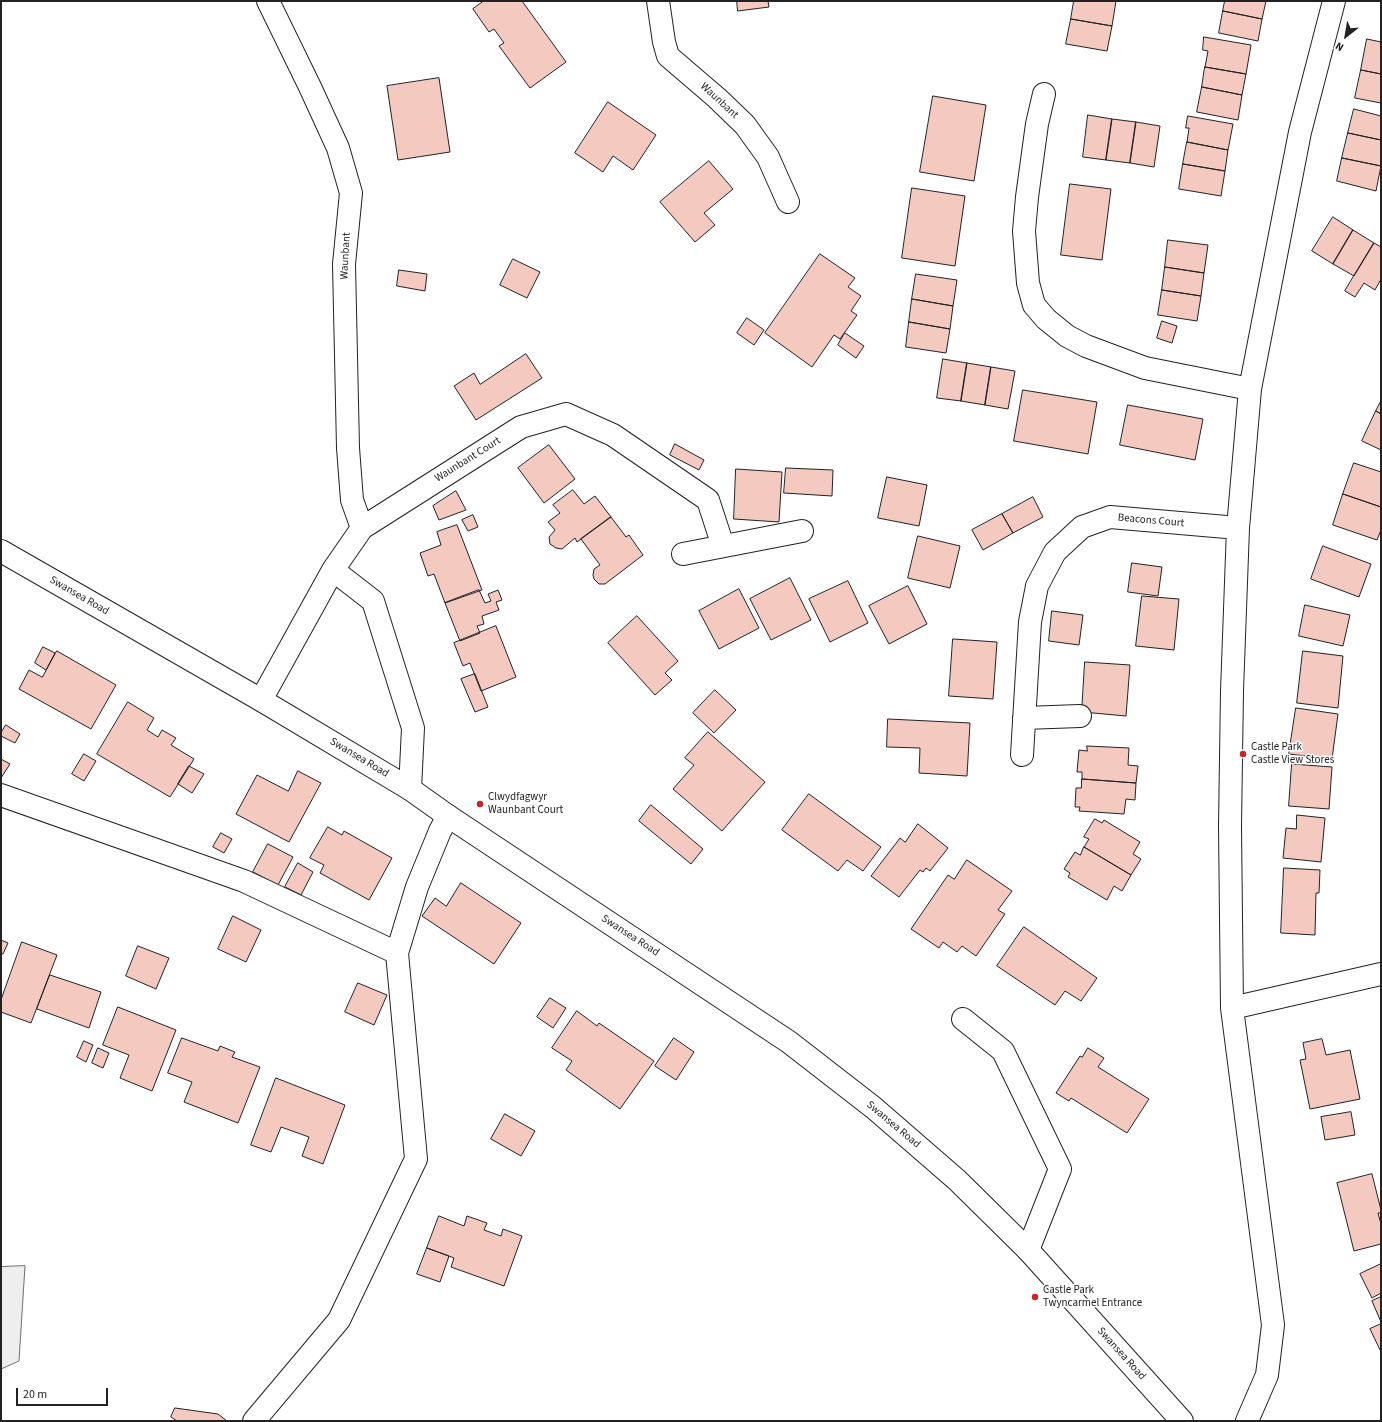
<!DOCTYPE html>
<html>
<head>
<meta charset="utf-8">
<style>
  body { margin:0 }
  #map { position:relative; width:1382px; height:1422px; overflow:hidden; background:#fff; font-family:"Source Sans 3",sans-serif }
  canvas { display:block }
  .frame { position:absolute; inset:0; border:2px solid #222; pointer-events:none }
  .north { position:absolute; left:1326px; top:16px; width:40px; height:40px; -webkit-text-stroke:3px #fff; paint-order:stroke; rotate:211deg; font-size:11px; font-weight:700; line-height:16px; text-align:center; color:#222 }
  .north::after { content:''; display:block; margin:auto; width:14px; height:18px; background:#222; clip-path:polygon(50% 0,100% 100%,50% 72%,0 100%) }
  .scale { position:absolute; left:16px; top:1388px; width:92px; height:18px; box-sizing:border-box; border:2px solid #222; border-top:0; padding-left:5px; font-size:12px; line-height:14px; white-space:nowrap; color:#222; -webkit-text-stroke:3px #fff; paint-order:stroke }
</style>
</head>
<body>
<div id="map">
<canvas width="1382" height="1422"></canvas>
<div class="frame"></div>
<div class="north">N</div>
<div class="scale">20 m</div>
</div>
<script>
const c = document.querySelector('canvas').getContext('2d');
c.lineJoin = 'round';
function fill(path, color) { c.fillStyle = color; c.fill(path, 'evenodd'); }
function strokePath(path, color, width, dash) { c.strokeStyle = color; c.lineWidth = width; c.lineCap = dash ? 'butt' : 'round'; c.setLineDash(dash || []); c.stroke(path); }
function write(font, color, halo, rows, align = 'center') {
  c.font = font + ' "Source Sans 3",sans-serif'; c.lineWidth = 3; c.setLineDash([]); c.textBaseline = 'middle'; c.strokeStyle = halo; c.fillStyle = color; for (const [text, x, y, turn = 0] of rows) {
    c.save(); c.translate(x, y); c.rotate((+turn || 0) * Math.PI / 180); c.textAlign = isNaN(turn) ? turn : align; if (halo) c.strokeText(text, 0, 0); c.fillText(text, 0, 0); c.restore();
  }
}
const green = new Path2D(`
  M25 1266 19 1361 1 1369V1267Z`);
const building = new Path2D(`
  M484 1H522L566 62 530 88 499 46 504 43 494 29 489 32 473 9Z
  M737 1H768L769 7 738 11Z
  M1074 1H1116L1112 26 1071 19Z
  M1225 1H1266L1262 19 1223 11Z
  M1223 11 1262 19 1258 41 1219 33Z
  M1071 19 1112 26 1107 51 1066 44Z
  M1204 37 1251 45 1246 74 1205 67 1208 51 1203 50Z
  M1367 39 1381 42V74L1361 70Z
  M1205 67 1246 74 1242 95 1202 87Z
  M1361 70 1381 74V103L1355 98Z
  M439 78 450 152 398 160 387 86Z
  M1202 87 1242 95 1238 120 1197 112Z
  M933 96 986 105 974 181 920 172Z
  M608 102 656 135 633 170 613 156 603 172 575 153Z
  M1354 109 1381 116V140L1348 133Z
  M1088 115 1112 119 1106 160 1083 157Z
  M1188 116 1233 124 1228 150 1187 142 1189 128H1186Z
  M1112 119 1136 122 1130 163 1106 160Z
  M1136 122 1160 126 1154 167 1130 163Z
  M1348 133 1381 140V166L1342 158Z
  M1187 142 1228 150 1225 171 1183 164Z
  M1342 158 1381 166 1376 191 1337 181Z
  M709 161 733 189 704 213 715 225 695 242 660 202Z
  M1183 164 1225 171 1221 196 1179 189Z
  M1070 184 1111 189 1102 260 1061 255Z
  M912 188 965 196 955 266 902 258Z
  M1333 217 1353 230 1333 264 1312 251Z
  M1353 230 1374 243 1354 276 1333 264Z
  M1168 240 1208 245 1204 273 1165 267Z
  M1374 243 1381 247V279L1375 290 1364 283 1355 297 1345 291Z
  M820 254 855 278 848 287 861 296 851 311 857 315 840 339 834 335 812 367 765 333Z
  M513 259 540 272 527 298 500 285Z
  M1165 267 1204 273 1201 296 1162 290Z
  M399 270 427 274 425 291 397 286Z
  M916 274 957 280 953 306 912 299Z
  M1162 290 1201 296 1197 321 1158 315Z
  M912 299 953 306 950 329 909 322Z
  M747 318 764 330 754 345 737 333Z
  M1162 321 1177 326 1172 343 1157 338Z
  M909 322 950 329 946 353 906 347Z
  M845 333 864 346 856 358 838 345Z
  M526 354 542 378 476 420 454 386 474 373 480 384Z
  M943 359 967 363 961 401 937 398Z
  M967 363 991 367 985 405 961 401Z
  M991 367 1015 371 1008 409 985 405Z
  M1023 390 1097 402 1088 454 1014 441Z
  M1381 401V414L1376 411Z
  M1128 405 1203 419 1195 460 1120 445Z
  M1376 411 1381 414V450L1362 441Z
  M675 444 704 460 699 470 670 455Z
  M549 445 575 479 544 503 518 468Z
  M1354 463 1381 472V507L1343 494Z
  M786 468 833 470 832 496 784 493Z
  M736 469 782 472 779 522 734 519Z
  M887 477 927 485 919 526 878 518Z
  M573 490 584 504 595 496 611 517 577 542 575 538 562 549 556 548 550 544 549 537 555 530 548 522 560 513 553 505Z
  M456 491 466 510 439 520 433 506Z
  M1343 494 1381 507V530L1377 540 1333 525Z
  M1033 497 1043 517 1013 533 1002 514Z
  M1002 514 1013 533 983 550 972 530Z
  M473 515 478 527 468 531 462 520Z
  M611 517 626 537 629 535 643 555 605 584H599L594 579 593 575 594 569 600 565 581 539Z
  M457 525 482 590 445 603 434 574 428 576 420 553 441 545 437 532Z
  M918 536 960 546 950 588 908 578Z
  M1323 546 1371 564 1359 597 1311 579Z
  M1132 563 1162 567 1158 596 1128 592Z
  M790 578 811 620 771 640 750 599Z
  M848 581 868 623 830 642 809 599Z
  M908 586 927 624 889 644 869 606Z
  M739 589 759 628 719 649 699 611Z
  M479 590 485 603 491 601 488 594 498 590 502 600 496 602 499 610 482 616 484 624 477 626 480 633 460 641 445 603Z
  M1142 596 1179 599 1174 650 1136 646Z
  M1305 605 1350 615 1343 646 1299 636Z
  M1052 611 1083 615 1079 645 1049 641Z
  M637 616 678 661 665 673 672 680 655 695 608 643Z
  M496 626 516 677 481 691 470 663 463 666 454 643Z
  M953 639 997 642 993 699 949 696Z
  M43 647 55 653 46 670 35 663Z
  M57 651 116 685 91 729 19 689 29 670 42 677Z
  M1303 651 1343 656 1338 708 1297 703Z
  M1085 662 1130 665 1126 716 1082 712Z
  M475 674 488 707 475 712 461 679Z
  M715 690 736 710 714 733 693 713Z
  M128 702 154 718 147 730 158 737 162 730 176 738 171 745 194 759 170 797 97 754Z
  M1296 708 1338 714 1332 759 1289 754Z
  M888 719 970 723 967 776 919 773 920 748 887 747Z
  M6 725 20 734 15 743 1 736V733Z
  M708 732 765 782 722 831 673 789 694 765 685 758Z
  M1087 746 1129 748 1128 765 1138 766 1136 783 1082 779V772H1077L1079 750 1087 751Z
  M84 754 96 761 84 781 72 774Z
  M1 759 10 764 1 778Z
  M1292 764 1332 767 1329 809 1289 806Z
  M189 766 204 774 192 793 178 784Z
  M298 771 321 783 289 842 236 814 257 775 288 791Z
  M1082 779 1136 783 1135 800 1126 799 1124 814 1079 811 1080 807H1075L1076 788H1081Z
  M809 794 881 847 863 871 847 860 838 871 782 830Z
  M651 805 703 849 691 864 639 821Z
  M1297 815 1325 818 1321 862 1283 858 1286 828 1296 829Z
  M1095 819 1102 823 1104 820 1140 842 1133 854 1141 859 1131 875 1084 847 1089 839 1084 837Z
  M918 824 948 848 930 871 926 868 923 872 920 870 899 897 871 876 900 838 905 842Z
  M328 827 342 835 344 831 392 858 369 900 320 873 324 865 310 858Z
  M221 833 232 839 224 853 213 847Z
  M268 844 293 857 278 885 253 872Z
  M1084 847 1131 875 1122 891 1114 886 1107 900 1068 877 1070 873 1064 869 1075 852 1080 855Z
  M967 860 1012 891 998 910 1005 914 976 956 962 946 957 952 943 942 939 948 911 929 948 875 954 879Z
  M298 863 313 872 301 895 285 887Z
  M1284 868 1320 870 1319 893H1316L1315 935 1281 933Z
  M461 883 521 923 494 964 422 916 435 898 446 906Z
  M233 916 261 930 246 962 218 949Z
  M1024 927 1097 978 1081 1001 1065 991 1055 1005 997 966Z
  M1 940 8 943 3 954H1Z
  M22 942 57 955 31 1023 1 1012V1000Z
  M138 946 169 958 156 989 126 976Z
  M50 975 101 992 89 1028 37 1009Z
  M358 983 387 995 374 1025 345 1012Z
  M550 998 566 1008 553 1028 537 1017Z
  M118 1007 176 1030 152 1091 120 1078 129 1055 103 1045Z
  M577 1011 597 1026 599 1023 654 1061 620 1109 566 1070 572 1061 552 1048Z
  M182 1038 218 1051 220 1046 235 1052 232 1057 260 1067 238 1123 184 1102 192 1082 168 1073Z
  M674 1038 694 1052 676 1080 655 1066Z
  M1322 1039 1326 1055 1350 1050 1360 1099 1310 1109 1300 1060 1306 1059 1303 1043Z
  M84 1041 93 1045 86 1062 77 1057Z
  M98 1048 109 1053 103 1068 92 1063Z
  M1088 1048 1104 1058 1098 1067 1149 1099 1127 1133 1071 1098 1069 1101 1056 1093 1080 1056 1082 1057Z
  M276 1078 345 1105 323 1164 302 1156 309 1137 281 1127 271 1152 251 1145Z
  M1351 1112 1355 1135 1325 1140 1321 1117Z
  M505 1114 535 1131 521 1156 491 1139Z
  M1372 1174 1381 1210V1213H1378L1381 1224V1244L1354 1251 1337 1183Z
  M439 1216 464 1226 467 1216 487 1223 484 1230 501 1236 503 1229 522 1236 504 1286 451 1267 454 1258 427 1248Z
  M427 1248 449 1256 440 1282 417 1274Z
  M1381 1264V1293L1372 1298 1360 1274Z
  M1381 1297V1322L1372 1301Z
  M1381 1324V1352L1370 1329Z
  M175 1408 218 1414 227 1421H177L171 1417Z`);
const street = new Path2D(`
  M268 1 310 87 338 148 351 193 344 264 348 448 352 500 362 528
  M658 1 664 42 668 56 717 98 745 125 768 157 788 202
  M1044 94 1037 124 1027 197 1024 231 1028 283 1034 305 1046 319 1067 336 1086 346 1145 368 1250 389
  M683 554 802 531
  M333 570 373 601 413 728 410 789
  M261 700 333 570 362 528 521 427 566 414 613 435 708 500 723 546
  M1024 718 1080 716
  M1022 755 1030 622 1037 586 1055 552 1082 527 1110 517 1238 528
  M1 795 244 881 397 953
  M1232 1008 1381 974
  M963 1019 1003 1051 1060 1169 1028 1250
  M254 1421 339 1320 416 1159 397 953 417 887 440 831 448 816
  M1247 1421 1267 1375 1273 1325 1232 1008 1230 826 1232 691 1238 528 1250 389 1300 132 1334 1`);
const secondary = new Path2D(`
  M1 551 261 700 410 789 448 816 789 1042 874 1108 957 1180 1028 1250 1182 1421`);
const markers = [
  [1243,754,4,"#c62828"],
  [480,804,4,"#c62828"],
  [1035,1297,4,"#c62828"]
];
const streetNames = [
  ["Waunbant",719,101,43],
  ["Waunbant",346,256,-87],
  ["Waunbant Court",468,460,-32],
  ["Beacons Court",1151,521,5],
  ["Swansea Road",79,596,30],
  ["Swansea Road",359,758,31],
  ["Swansea Road",630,936,33],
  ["Swansea Road",893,1125,40],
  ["Swansea Road",1121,1354,48]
];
const poiNames = [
  ["Castle Park",1251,748],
  ["Castle View Stores",1251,761],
  ["Clwydfagwyr",488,798],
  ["Waunbant Court",488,811],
  ["Castle Park",1043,1291],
  ["Twyncarmel Entrance",1043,1304]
];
fill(green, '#eee');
strokePath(green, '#6f6f6f', 1);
fill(building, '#f3c9c0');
strokePath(building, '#222', 1);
strokePath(street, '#222', 24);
strokePath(secondary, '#222', 24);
strokePath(street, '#fff', 22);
strokePath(secondary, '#fff', 22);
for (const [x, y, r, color] of markers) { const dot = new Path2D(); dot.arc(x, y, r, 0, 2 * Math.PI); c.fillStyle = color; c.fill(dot); strokePath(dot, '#fff', 1.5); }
write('11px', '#222', '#fff', streetNames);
write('11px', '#222', '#fff', poiNames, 'left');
</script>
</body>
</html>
